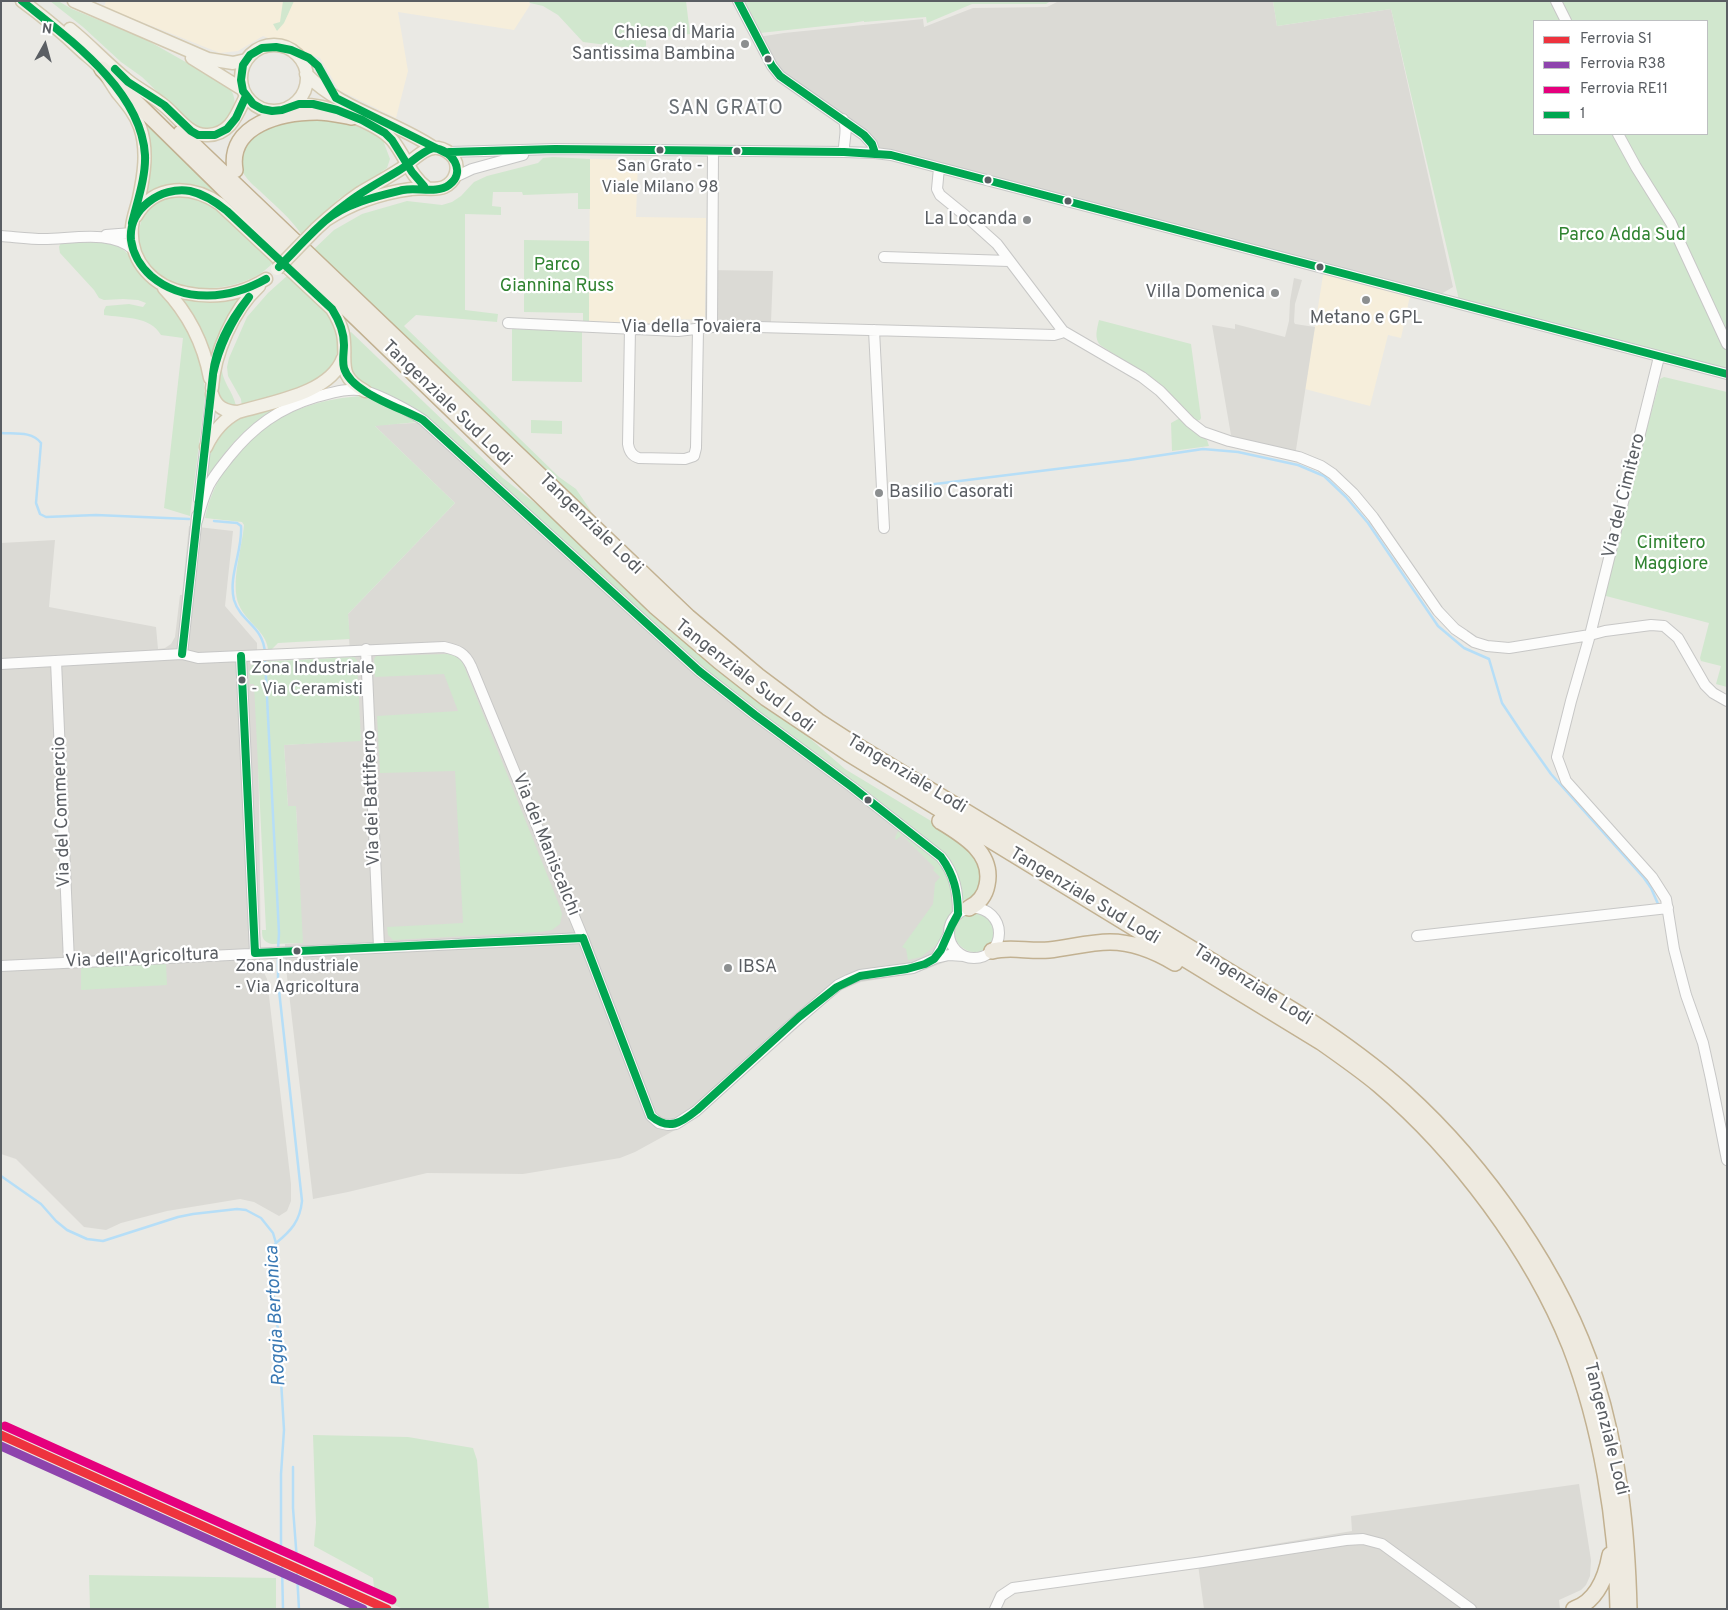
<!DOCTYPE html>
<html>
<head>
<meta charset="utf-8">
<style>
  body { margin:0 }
  #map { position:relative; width:1728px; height:1610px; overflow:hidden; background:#eae9e4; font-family:Overpass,sans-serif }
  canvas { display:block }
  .frame { position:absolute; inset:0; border:2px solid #5a5e63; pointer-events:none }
  .legend { position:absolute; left:1533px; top:20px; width:175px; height:115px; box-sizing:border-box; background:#fff; border:1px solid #bdbfc1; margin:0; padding:6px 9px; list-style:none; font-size:15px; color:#5a5e63 }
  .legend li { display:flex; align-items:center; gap:10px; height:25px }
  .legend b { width:25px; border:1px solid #bdbfc1 }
  .north { position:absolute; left:20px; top:20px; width:50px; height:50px; -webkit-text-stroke:4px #fff; paint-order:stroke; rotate:7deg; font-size:14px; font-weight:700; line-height:20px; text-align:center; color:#5a5e63 }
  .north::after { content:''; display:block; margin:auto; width:18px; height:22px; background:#5a5e63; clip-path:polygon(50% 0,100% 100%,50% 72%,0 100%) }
</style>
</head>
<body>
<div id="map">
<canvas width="1728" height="1610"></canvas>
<div class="frame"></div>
<ul class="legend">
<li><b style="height:6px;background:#ee333e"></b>Ferrovia S1</li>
<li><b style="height:6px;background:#8e44ad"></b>Ferrovia R38</li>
<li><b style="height:6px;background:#e5007d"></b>Ferrovia RE11</li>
<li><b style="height:6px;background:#00a651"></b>1</li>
</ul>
<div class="north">N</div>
</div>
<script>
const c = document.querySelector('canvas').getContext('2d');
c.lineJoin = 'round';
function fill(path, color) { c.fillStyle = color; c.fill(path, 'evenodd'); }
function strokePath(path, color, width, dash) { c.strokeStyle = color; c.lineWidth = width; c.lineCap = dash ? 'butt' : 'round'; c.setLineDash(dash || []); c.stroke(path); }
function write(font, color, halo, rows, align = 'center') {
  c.font = font + ' Overpass,sans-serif'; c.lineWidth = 4.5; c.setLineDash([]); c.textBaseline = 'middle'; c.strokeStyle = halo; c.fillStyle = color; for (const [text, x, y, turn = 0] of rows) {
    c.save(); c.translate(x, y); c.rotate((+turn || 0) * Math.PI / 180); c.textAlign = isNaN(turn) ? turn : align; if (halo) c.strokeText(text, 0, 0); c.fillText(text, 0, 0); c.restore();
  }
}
const commercial = new Path2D(`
  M106 1H529L530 5 514 30 398 12 408 71 396 118 339 90 320 58 263 36 238 51 220 53 104 7Z
  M590 159 638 160 636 217 706 218 705 317 702 320 679 319 678 325 589 321Z
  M1324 269 1411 291 1401 338 1388 335 1370 406 1305 389Z`);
const industrial = new Path2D(`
  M1059 1H1273L1277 26 1391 9 1453 287 1429 301 876 151 781 75 758 37 784 33 923 19 924 27 973 8 1047 7Z
  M706 270 773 271 771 322 702 320 705 317Z
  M1294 278 1302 280 1295 304 1294 322 1295 324 1315 327 1295 456 1232 441 1212 325 1235 329V324L1285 337 1289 321 1290 301Z
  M434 422 703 667 736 694 882 803 938 848 956 869 959 878 963 900 951 916 948 924 946 934 948 961 913 974 861 982 842 990 824 1004 697 1118 635 1152 620 1158 523 1174 427 1173 348 1192 313 1199 285 959V944L302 943 296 807H288L284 745 361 740 354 657H350L348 614 455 503 374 425Z
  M189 526 233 531 225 606 257 643 261 966 267 979 291 1184V1201L287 1211 279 1216 254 1202 240 1199 167 1211 121 1223 106 1230 84 1227 16 1159 1 1154V543L55 540 49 607 156 627 158 649 165 648 171 644 175 637 180 595H182Z
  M1579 1484 1591 1560 1590 1576 1586 1585 1581 1590 1559 1600 1560 1609H1204L1197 1557 1352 1531 1351 1516Z`);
const green = new Path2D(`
  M50 1H58L72 9 145 39 228 86C238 97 237 114 224 123 220 126 214 129 209 131L195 128 142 77 121 62 83 27Z
  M283 1H294L284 23 277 31 273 24 280 22Z
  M529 1H686L690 34 646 39V50L583 42 558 15 543 6 530 3Z
  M744 1H1051L1046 4H972L927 23 926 17 864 22V21L852 23 760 33Z
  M1273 1H1727V369L1459 300 1391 9 1277 26ZM1534 21H1707V134H1534Z
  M312 118C342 121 358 124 385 140L384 143 390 159 387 168 381 172V176L340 198 322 214 302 235C291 219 277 207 262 193 257 188 250 183 246 177 241 171 240 163 242 155 251 125 284 122 312 118Z
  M148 125 221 196 220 198C187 177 177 183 145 198V126Z
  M553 157 590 159V209H578V193L523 195 522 192H493L492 206 501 207V215L465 214V310L498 314 497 322 416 315 404 326 559 477 576 489 591 511 588 513 313 250 334 230 362 214 407 201 442 205 452 202 461 196 474 182 487 176 538 163 543 158Z
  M171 195 206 200 275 261C268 268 260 275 250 279 218 293 170 294 148 262 140 252 137 238 140 226 142 217 146 208 154 203 159 200 166 198 171 195Z
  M524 240 589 241V321H583V313L524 312Z
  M97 241C113 244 124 246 133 261 135 265 137 270 141 274 149 283 162 290 170 300 192 326 204 362 205 396L190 516 164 508 183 338 161 335C150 316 124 318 104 315V310L106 306 129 304 143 307 146 303 138 300 123 299 104 300 99 298 94 290 60 253 59 247 61 242Z
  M288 275C300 286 321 301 330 314 337 323 338 331 338 342 339 388 276 396 242 407L241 399 228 376 227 367 229 358 247 317 268 293Z
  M245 295 212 360 179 297Z
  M1099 320 1191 344 1201 418 1200 420 1195 421 1143 373 1100 345C1094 338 1097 329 1099 320Z
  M512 329 582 331V382L512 381Z
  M351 332 503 478 558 521 732 680 806 735 845 769 936 824 969 848 979 860 984 884 974 898 963 900 959 878 956 869 938 848 882 803 736 694 703 667 636 608 426 415 410 405 366 387 350 373 349 334Z
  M222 363C220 381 233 390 236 406 211 403 218 382 222 363Z
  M1664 377 1727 392V687L1716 684 1721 666 1701 661 1700 658 1709 623 1606 596 1604 592 1660 379Z
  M363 396 408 416 418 422 375 426 455 503 348 614 350 639 278 643 272 649H268C266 631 246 622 239 605 230 583 242 549 244 525L242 522 205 518C223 440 287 400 363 396Z
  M273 407V410C246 427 225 449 209 476H207C207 454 218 427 239 418 250 413 262 411 273 407Z
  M1180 418 1207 440 1209 446 1172 451 1171 423Z
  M531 420 562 421V434L531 433Z
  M448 654 455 656 462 661 560 907 562 914 560 924 552 930 540 932 393 940 388 935 387 927 463 923 455 771 380 773 377 716 458 711 444 674 375 677 374 659 376 656Z
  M354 657 357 660 361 741 284 745 288 806H296L303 943 272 944C263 942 262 938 262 930H266L254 684H250C249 674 247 666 257 662Z
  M900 830 931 853 944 867 951 883 953 904 952 910 943 926 940 942 921 957 908 960 906 949 902 947 933 904 935 883 940 877 933 870 935 868 902 835 896 840 895 838 898 831Z
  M954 931a21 21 0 1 1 42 0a21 21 0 1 1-42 0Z
  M166 964 167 985 81 990V968Z
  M313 1435 408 1437 473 1448 477 1460 489 1609H403L375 1596 373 1578 314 1546 316 1523Z
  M89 1575 276 1578V1609H90Z`);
const stream = new Path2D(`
  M1 433C15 434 32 431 41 443L36 503 40 514 46 517 96 515 189 519
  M911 487 1129 460 1203 449 1238 452 1298 465 1324 476 1346 497 1368 523 1438 626 1464 648 1489 659 1502 703 1524 736 1551 774 1644 878 1651 888 1658 904
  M214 521 237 523 241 526C243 550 228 576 234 600 241 623 263 625 265 653
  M265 658 279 933 278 950
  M1 1176 41 1204 56 1221 67 1230 87 1239 103 1241 178 1217 193 1214 237 1209 246 1210 261 1218 273 1233 276 1243 272 1248 271 1255 274 1298 278 1330 284 1430 281 1474V1554
  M276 1243C291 1231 300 1221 302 1201L278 981V955
  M293 1467V1508L297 1561
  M282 1567 283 1609
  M297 1574 299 1609`);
const minor = new Path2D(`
  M738 1 772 66 780 76 864 135 872 144 875 153
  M1556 1 1566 21
  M843 119C849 129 843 141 844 152
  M1618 134 1636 167 1671 223 1727 344
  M449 152 555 149 844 152 875 153 891 155 1727 374
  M939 168 937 189 940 195 967 217 997 244 1063 331 1142 377 1160 391 1190 422 1203 432 1229 441 1299 457 1321 466 1333 474 1353 493 1373 517 1438 611 1455 629 1464 635 1474 642 1487 646 1509 648 1590 635 1605 631 1651 625 1664 626 1678 638 1705 685 1713 693 1727 701
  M455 177 472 169 523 155
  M106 235 132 233
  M1 236C15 237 30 239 44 239 71 239 112 229 134 250
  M884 257 1009 261
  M508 323 678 331 721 326 1054 335 1061 333 1063 331
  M712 327 713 151
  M630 328 628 444C629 451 632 456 639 458L685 459 694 456 696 448 698 329
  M874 330 884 528
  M1659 357 1590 635 1571 701 1557 757 1566 781 1652 877 1666 899 1674 949 1686 995 1703 1043 1711 1079 1727 1160
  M199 499 212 392
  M197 521C200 509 204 496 209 485 215 474 222 466 229 457 253 427 279 408 316 397 331 393 349 387 365 391 380 395 410 411 423 420L699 671 755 715 852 787 941 857C955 874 958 891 958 914
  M366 649 379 947
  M182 654 197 516
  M241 656 255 953
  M56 661 69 962
  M1 664 182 654 198 658 444 647C458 650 465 653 471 666L583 938 651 1116 659 1123 668 1125 676 1124 696 1111 790 1026 838 985 848 980 860 975 913 968 936 958 949 955 964 956
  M949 933a25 25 0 1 1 50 0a25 25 0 1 1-50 0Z
  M1417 936 1668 908
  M936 958 949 934
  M1 966 583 938
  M995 1609 1001 1596 1013 1588 1203 1562 1346 1540 1363 1539 1382 1544 1471 1609`);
const major = new Path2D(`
  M22 1C44 17 64 34 83 52 90 58 97 63 102 70 108 77 112 85 117 92 126 103 135 113 140 127 148 150 144 175 139 198 137 207 133 217 132 227 129 262 154 287 186 293 214 299 242 294 266 279
  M74 1 208 59 233 63 246 60
  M70 29C90 45 107 64 127 80 138 89 151 95 162 104 176 114 189 137 208 135 231 134 237 114 246 96
  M241 78a33 33 0 1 1 66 0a33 33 0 1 1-66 0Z
  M192 58 242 89
  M306 74C341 110 393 120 434 148
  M294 105C319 101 377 122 393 141 405 156 411 177 427 188
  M136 216C155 183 192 185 220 204L332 309C337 317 341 325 343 334 348 361 335 375 365 391
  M316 229C330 216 344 204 360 193 373 185 387 178 399 170 411 163 424 146 438 148 445 149 450 153 454 158 460 169 455 182 444 187 435 191 421 187 411 189 381 193 350 204 326 220
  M164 288C188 313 204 345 210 378
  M212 388C214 354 233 310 259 286
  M212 394C216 407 225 412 238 412
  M206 447C213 432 223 420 238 412 271 402 330 394 343 358`);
const highway = new Path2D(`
  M102 69 283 247 656 607 719 661 766 698 848 753 1321 1042C1341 1056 1361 1070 1379 1085 1457 1151 1532 1251 1570 1346 1601 1426 1617 1522 1618 1609
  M181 133 688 617 758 676 818 721 849 741 1304 1017C1339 1040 1373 1064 1404 1092 1485 1165 1562 1274 1595 1378 1619 1455 1627 1528 1629 1609
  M235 170C227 124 283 112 317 112 329 112 340 115 352 117
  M940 821C963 835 994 853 987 885 985 896 979 903 969 908
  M992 951C1011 946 1029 952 1049 950 1069 948 1089 942 1110 942 1133 942 1155 951 1175 963
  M1574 1609C1597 1601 1606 1577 1610 1555`);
const majorBridge = new Path2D(`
  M277 269 316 229`);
const bus1 = new Path2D(`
  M22 1C69 39 141 90 145 155 146 177 137 202 132 223
  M738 1 772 66 780 76 864 135 872 144 875 153
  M115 69 128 82 164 105 191 131 198 135H215L227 129 236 118 246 96
  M433 148C452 149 467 172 449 185 437 194 417 187 403 190 378 196 346 203 325 221 309 235 294 252 279 267 300 245 321 222 346 204 362 191 380 182 398 171 410 164 419 153 433 148Z
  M449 152 555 149 844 152 891 155 1727 374
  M424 186 412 172 392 140 385 133 362 120 337 110 313 104H299L282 110 272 111 262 109 253 104 243 91 241 80 243 65 250 55 262 48 276 47 291 50 309 58 318 66 336 98 452 156
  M266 279C231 299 184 304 151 276 141 267 133 254 131 240 128 209 161 186 190 191 204 194 216 202 227 211L332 309C339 320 344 332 344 345 344 352 342 361 344 368 351 393 402 408 423 420L699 671 755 715 852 787 941 857C954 875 958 892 958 914
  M213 374 182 654 213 375Z
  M213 374C216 346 232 318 249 297
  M213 374C219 346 232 320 249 297
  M241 656 255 953
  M583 938 651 1116C669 1131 681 1123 697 1110L799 1017 837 987 860 976 907 969 925 964 934 959 941 950 952 925 958 914
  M255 953 583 938`);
const rail1 = new Path2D(`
  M1 1435 387 1609`);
const rail2 = new Path2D(`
  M1 1446 363 1609`);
const rail3 = new Path2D(`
  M5 1426 392 1600`);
const markers = [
  [745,44,5,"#8c8f90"],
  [768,59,4.5,"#5a5e63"],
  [660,150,4.5,"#5a5e63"],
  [737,151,4.5,"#5a5e63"],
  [988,180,4.5,"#5a5e63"],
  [1068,201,4.5,"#5a5e63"],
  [1027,220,5,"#8c8f90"],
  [1320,267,4.5,"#5a5e63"],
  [1275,293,5,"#8c8f90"],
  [1366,300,5,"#8c8f90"],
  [879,493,5,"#8c8f90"],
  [242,680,4.5,"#5a5e63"],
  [868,800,4.5,"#5a5e63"],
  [297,951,4.5,"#5a5e63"],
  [728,968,5,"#8c8f90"]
];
const busNames = [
  ["San Grato -",660,168],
  ["Viale Milano 98",660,189],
  ["Zona Industriale",251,670,"left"],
  ["- Via Ceramisti",251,691,"left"],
  ["Zona Industriale",297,968],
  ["- Via Agricoltura",297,989]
];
const poiNames = [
  ["Chiesa di Maria",735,34],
  ["Santissima Bambina",735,55],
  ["La Locanda",1017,220],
  ["Villa Domenica",1265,293],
  ["Metano e GPL",1366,319,"center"],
  ["Basilio Casorati",889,493,"left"],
  ["IBSA",738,968,"left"]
];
const parkNames = [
  ["Parco Adda Sud",1622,236],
  ["Parco",557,266],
  ["Giannina Russ",557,287],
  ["Cimitero",1671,544],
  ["Maggiore",1671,565]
];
const streetNames = [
  ["Via della Tovaiera",691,328],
  ["Tangenziale Sud Lodi",446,404,44],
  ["Via del Cimitero",1625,496,-76],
  ["Tangenziale Lodi",590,525,44],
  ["Tangenziale Sud Lodi",744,677,38],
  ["Tangenziale Lodi",906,775,31],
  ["Via dei Battiferro",373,798,-92],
  ["Via del Commercio",63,812,-92],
  ["Via dei Maniscalchi",545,845,68],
  ["Tangenziale Sud Lodi",1084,897,31],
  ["Via dell'Agricoltura",142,959,-3],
  ["Tangenziale Lodi",1252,986,32],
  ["Tangenziale Lodi",1605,1429,76]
];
const waterNames = [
  ["Roggia Bertonica",277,1316,-93]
];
const quarterNames = [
  ["SAN GRATO",726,110]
];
fill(commercial, '#f6eedb');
fill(industrial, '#dbdad5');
fill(green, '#d1e7ce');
strokePath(stream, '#b6def7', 2.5);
strokePath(minor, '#c7c7c6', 12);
strokePath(major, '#d3c9b1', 15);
strokePath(highway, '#c2b191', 18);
strokePath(minor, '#fcfcfb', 10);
strokePath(major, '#f2f0e7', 12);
strokePath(highway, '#eeeae0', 15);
strokePath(majorBridge, '#d3c9b1', 15, []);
strokePath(majorBridge, '#f2f0e7', 12);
strokePath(bus1, '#00a651', 8);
strokePath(rail1, '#ee333e', 9);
strokePath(rail2, '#8e44ad', 9);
strokePath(rail3, '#e5007d', 9);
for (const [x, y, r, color] of markers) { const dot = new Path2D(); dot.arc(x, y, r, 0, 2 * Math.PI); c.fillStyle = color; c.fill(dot); strokePath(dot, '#fff', 2); }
write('17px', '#5a5e63', '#fff', busNames);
write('18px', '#5a5e63', '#fff', poiNames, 'right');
write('18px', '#308331', '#fff', parkNames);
write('18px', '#5a5e63', '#fff', streetNames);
write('italic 19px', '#3a79b4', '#fff', waterNames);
c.letterSpacing = '1px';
write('20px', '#6a7075', '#fff', quarterNames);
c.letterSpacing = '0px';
</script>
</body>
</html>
